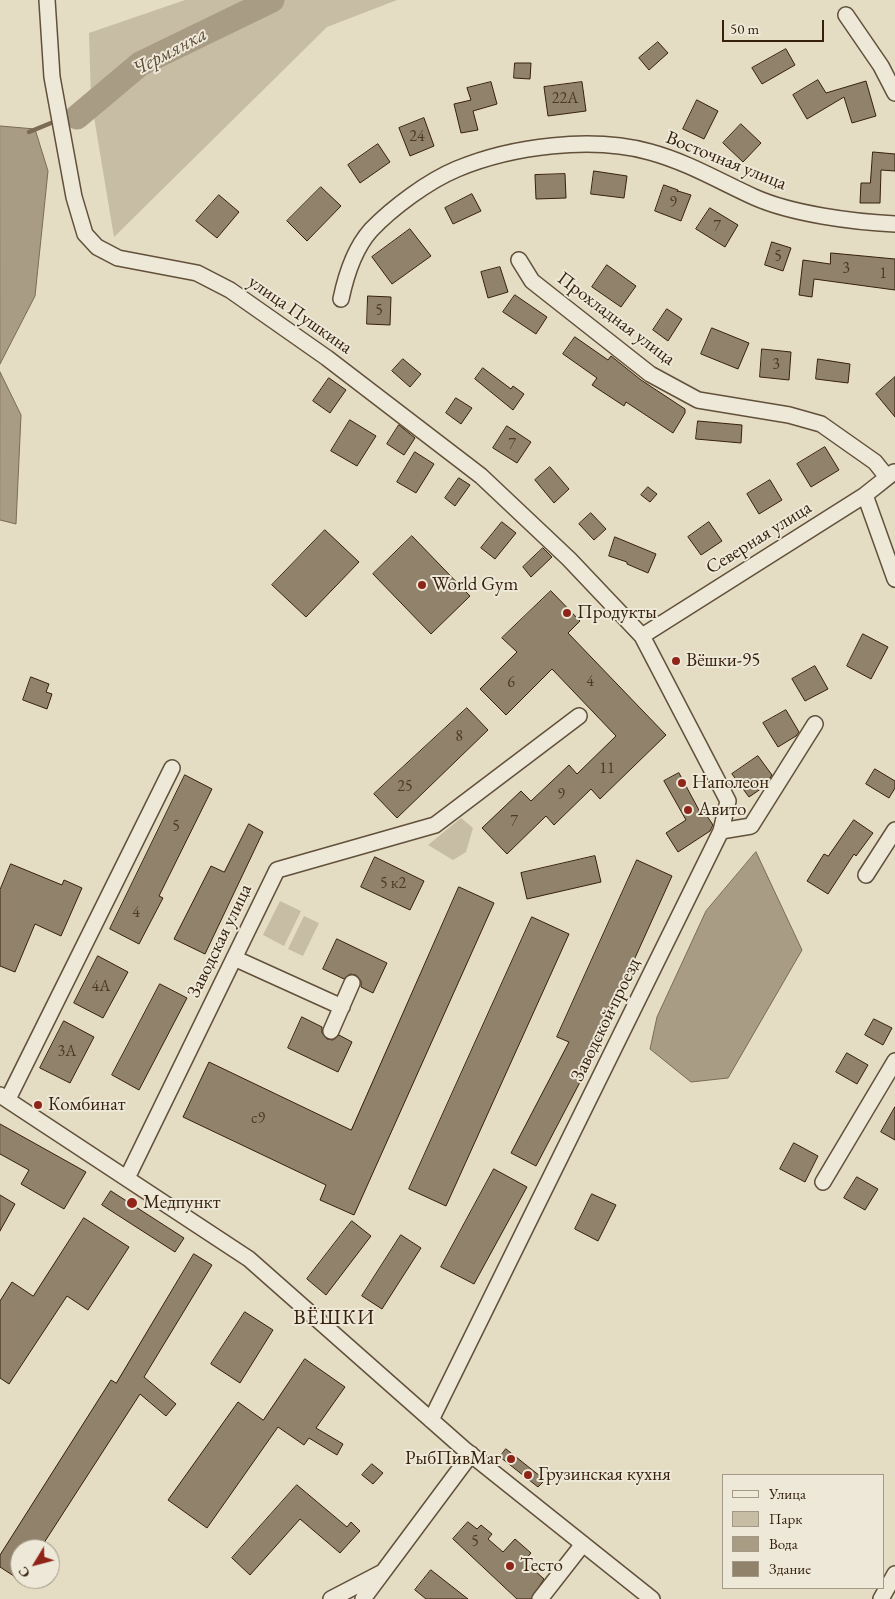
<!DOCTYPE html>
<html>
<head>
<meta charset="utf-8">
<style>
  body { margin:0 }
  #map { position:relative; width:895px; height:1599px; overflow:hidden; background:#e4dcc3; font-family:"EB Garamond",serif }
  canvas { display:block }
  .legend { position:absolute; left:722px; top:1474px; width:162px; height:115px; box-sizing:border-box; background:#ede8d8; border:1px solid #a49886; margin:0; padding:6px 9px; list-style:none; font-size:15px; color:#37210c }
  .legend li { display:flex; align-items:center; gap:10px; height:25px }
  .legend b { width:25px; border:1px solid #a49886 }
  .north { position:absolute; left:10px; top:1539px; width:50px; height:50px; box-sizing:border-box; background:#ede8d8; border:1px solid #a49886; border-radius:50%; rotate:233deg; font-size:14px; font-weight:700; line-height:20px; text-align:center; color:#37210c }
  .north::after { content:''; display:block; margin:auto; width:18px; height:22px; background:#8f2418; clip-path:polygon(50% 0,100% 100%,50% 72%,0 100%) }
  .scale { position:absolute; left:722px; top:20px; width:102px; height:22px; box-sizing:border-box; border:2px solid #37210c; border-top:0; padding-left:6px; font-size:15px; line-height:18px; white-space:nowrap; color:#37210c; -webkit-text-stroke:4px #ede8d8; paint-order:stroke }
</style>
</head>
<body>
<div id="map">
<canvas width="895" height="1599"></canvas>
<ul class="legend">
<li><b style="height:6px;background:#ede8d8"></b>Улица</li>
<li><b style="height:14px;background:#c7bca4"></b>Парк</li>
<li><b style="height:14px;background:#a99c85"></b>Вода</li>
<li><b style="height:14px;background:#91826b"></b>Здание</li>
</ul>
<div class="north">С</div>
<div class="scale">50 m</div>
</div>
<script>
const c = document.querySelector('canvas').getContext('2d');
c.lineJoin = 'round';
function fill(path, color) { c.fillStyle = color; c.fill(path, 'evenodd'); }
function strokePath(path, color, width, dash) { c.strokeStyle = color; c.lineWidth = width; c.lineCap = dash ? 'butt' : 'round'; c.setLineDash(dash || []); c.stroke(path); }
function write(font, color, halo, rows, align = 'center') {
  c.font = font + ' "EB Garamond",serif'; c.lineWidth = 4; c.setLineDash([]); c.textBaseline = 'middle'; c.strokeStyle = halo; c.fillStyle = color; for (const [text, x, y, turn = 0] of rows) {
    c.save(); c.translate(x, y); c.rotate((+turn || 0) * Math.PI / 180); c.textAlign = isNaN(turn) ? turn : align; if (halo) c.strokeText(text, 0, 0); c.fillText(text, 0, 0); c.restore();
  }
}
const green = new Path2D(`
  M185 0H397L327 27 114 237 91 99 89 33Z
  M461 818 473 828 466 852 453 860 428 845Z
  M280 901 301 911 284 946 263 935Z
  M304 916 319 923 303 956 288 949Z`);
const water = new Path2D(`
  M0 126 35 129 48 171 35 296 0 364Z
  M0 372 21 415 16 524 0 520Z
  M756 852 802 950 728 1078 691 1082 650 1049 657 1017 706 911Z`);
const stream = new Path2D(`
  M29 132 51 123`);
const river = new Path2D(`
  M77 117 140 64 272 0`);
const building = new Path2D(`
  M658 42 668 53 649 70 639 58Z
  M786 49 795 65 762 84 752 68Z
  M515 63H531L530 79 514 78Z
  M818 80 826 93 866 81 876 116 852 123 844 97 807 119 793 95Z
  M491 82 497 104 473 111 478 130 461 133 454 104 471 100 467 88Z
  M582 82 586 111 548 116 544 87Z
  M697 100 718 111 704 139 683 129Z
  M424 118 434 146 410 156 399 128Z
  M741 124 761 143 743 162 723 143Z
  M378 144 390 162 360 183 348 165Z
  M873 152 895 154V171L881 170 880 203H860L861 183H870Z
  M594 171 627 176 624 198 591 194Z
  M565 174 566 198 536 199 535 175Z
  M664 185 678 190 677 192 678 191 691 195 681 221 655 211Z
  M321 187 341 206 307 241 287 221Z
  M472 194 481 211 453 224 445 208Z
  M219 195 239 212 217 238 196 221Z
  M710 208 738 225 725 247 696 229Z
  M410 229 431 256 392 284 372 257Z
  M772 242 791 248 783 271 765 265Z
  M831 253 895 259V290L814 279 812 297 799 295 803 260 830 264Z
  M607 265 636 286 621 307 592 287Z
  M500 267 508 292 488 298 481 272Z
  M515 295 547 317 536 334 503 312Z
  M368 296 391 297 390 325 367 324Z
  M667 309 682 319 668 341 653 330Z
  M712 328 749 343 738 369 701 354Z
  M575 337 608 360 611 356 641 380 685 409V413L673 433 626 402 624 406 592 385 597 378 563 354Z
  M762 349 791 352 789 380 760 377Z
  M403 359 421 374 410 387 392 371Z
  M818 359 850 364 848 383 816 379Z
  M483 368 511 389 513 386 524 394 513 410 475 379Z
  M895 377V417L876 394Z
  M329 378 346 390 330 413 313 401Z
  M456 398 472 408 461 424 446 413Z
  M350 420 376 436 357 466 331 451Z
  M698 421 742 425 741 443 696 439Z
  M399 425 415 438 404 455 387 444Z
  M507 426 531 442 517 463 493 448Z
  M825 447 839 470 811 487 797 464Z
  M415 452 434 464 416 493 397 482Z
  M550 467 569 489 554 503 535 480Z
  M459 478 470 485 455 506 445 498Z
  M770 480 782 500 759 514 747 494Z
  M648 487 657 494 650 502 641 495Z
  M591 513 606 529 594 540 579 524Z
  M502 522 516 533 495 559 481 548Z
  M709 522 722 541 701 555 688 537Z
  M325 530 359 562 306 617 272 585Z
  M412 536 470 596 431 634 373 574Z
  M615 537 656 554 648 573 627 564V562L609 556Z
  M543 548 552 557 531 577 523 567Z
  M551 591 580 621 568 633 666 735 600 799 591 789 554 825 546 816 507 854 482 828 521 791 531 801 569 765 577 774 616 736 552 669 506 715 480 689 517 652 502 638Z
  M863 634 888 647 871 679 847 666Z
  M815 666 828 689 805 701 792 679Z
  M31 677 49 684 46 692 52 694 47 709 23 700Z
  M467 708 488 730 397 818 374 794Z
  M786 710 799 732 796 736 778 747 763 723Z
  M758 756 772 775 765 786 749 797 732 774Z
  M875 769 895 781V788L889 798 866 784Z
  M679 773 700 812 703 810 713 825 710 831 678 852 666 833 686 820 664 781Z
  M185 775 212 789 159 896 163 898 139 944 110 929Z
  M854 820 873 833 856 856 854 854 828 894 807 881 824 854 828 856Z
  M249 824 263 832 205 954 174 939 211 866 224 872Z
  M595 856 601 882 527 899 521 873Z
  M375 857 424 881 410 910 361 887Z
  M637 860 672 876 587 1064 589 1065 536 1166 511 1153 569 1042 557 1037Z
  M11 864 62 885 64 880 82 888 61 936 35 924 15 972 0 966V890Z
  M459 887 494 903 354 1215 320 1200 326 1185 183 1117 209 1062 351 1130Z
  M532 917 569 934 446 1206 409 1189Z
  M337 939 387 963 373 993 361 987V981L356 975 350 974 344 979 323 969Z
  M98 956 128 972 103 1018 74 1003Z
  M160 984 187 998 139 1090 112 1075Z
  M302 1017 322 1027V1033L327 1039 333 1040 339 1035 352 1042 338 1072 288 1048Z
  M874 1019 892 1028 883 1045 865 1035Z
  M64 1021 94 1037 70 1083 40 1068Z
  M847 1053 868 1065 857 1084 836 1072Z
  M895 1107V1140L881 1132Z
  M0 1124 86 1172 64 1209 21 1184 29 1170 0 1154Z
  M794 1143 818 1156 805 1182 780 1169Z
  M494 1169 527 1187 474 1284 441 1267Z
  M857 1177 878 1189 865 1210 844 1198Z
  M111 1191 184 1238 175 1252 102 1205Z
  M592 1194 616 1205 598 1241 575 1229Z
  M0 1195 15 1204 0 1231Z
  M84 1218 129 1247 88 1310 67 1296 9 1384 0 1378V1301L12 1282 33 1296Z
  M352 1221 371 1236 326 1295 307 1279Z
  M401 1235 421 1248 382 1309 362 1296Z
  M194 1254 212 1265 144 1377 176 1404 166 1416 140 1394 40 1549H20V1580L0 1567V1555L111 1380 116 1383Z
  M245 1312 273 1330 240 1383 211 1364Z
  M305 1359 345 1387 316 1428 343 1444 337 1455 309 1438 304 1445 278 1427 207 1528 168 1500 238 1402 263 1420Z
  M506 1449 545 1480 538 1487 500 1457Z
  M372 1464 383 1473 373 1484 362 1475Z
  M297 1485 347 1527 351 1522 360 1531 340 1553 300 1519 250 1575 232 1558Z
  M468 1522 477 1529 481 1525 492 1534 488 1539 503 1552 515 1539 531 1553 524 1561 544 1579 531 1599H517L453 1539Z
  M431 1570 468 1599H426L415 1590Z`);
const minor = new Path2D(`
  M47 0 52 77 74 197 85 234 97 247 118 258 197 273 230 290 327 358 481 476 569 559 642 636 728 801 721 831 431 1420
  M846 15 881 66 895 93
  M519 260 532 281 650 374 698 400 789 415 821 424 875 462 887 477
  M341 299C346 275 354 249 371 230 392 208 428 181 457 169 512 146 592 136 650 152 687 162 719 181 754 197 792 214 853 222 895 224
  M865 495 895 579
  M642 636 865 495 894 472
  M721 831 751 826 815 724
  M866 875 895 830
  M234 958 342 1007
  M331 1031 352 983
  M0 1095 249 1259 464 1449 652 1599
  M8 1099 172 768
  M127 1178 277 870 435 825 579 716
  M823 1182 895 1061
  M331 1599 381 1573
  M363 1599 471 1454
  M540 1599 583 1544
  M881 1599 895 1574`);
const markers = [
  [422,585,5,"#8f2418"],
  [567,613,5,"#8f2418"],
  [676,661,5,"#8f2418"],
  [682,783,5,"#8f2418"],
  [688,810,5,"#8f2418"],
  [38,1105,5,"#8f2418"],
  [132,1203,6,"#8f2418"],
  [511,1459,5,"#8f2418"],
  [528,1475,5,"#8f2418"],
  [510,1566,5,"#8f2418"]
];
const numberNames = [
  ["22А",565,99],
  ["24",417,137],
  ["9",673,203],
  ["7",717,227],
  ["5",778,257],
  ["3",846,269],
  ["1",883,274],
  ["5",379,311],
  ["3",776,365],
  ["7",512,445],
  ["4",590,682],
  ["6",511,683],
  ["8",459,737],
  ["11",607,769],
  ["25",405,787],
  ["9",561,795],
  ["7",514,822],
  ["5",176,827],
  ["5 к2",393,884],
  ["4",136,913],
  ["4А",101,987],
  ["3А",67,1052],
  ["с9",258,1119],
  ["5",475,1542]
];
const streetNames = [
  ["Восточная улица",726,161,22],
  ["улица Пушкина",300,315,35],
  ["Прохладная улица",616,319,37],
  ["Северная улица",759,538,-32],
  ["Заводская улица",220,941,-64],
  ["Заводской проезд",606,1020,-64]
];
const poiNames = [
  ["World Gym",432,585],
  ["Продукты",577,613],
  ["Вёшки-95",686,661],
  ["Наполеон",692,783],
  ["Авито",698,810],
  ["Комбинат",48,1105],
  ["Медпункт",143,1203],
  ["РыбПивМаг",501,1459,"right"],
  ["Грузинская кухня",538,1475],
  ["Тесто",520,1566]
];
const waterNames = [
  ["Чермянка",170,52,-28]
];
const quarterNames = [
  ["ВЁШКИ",334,1318]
];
fill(green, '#c7bca4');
fill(water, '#a99c85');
strokePath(water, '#7b6b55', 1);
strokePath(stream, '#7b6b55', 4.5);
strokePath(river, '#a99c85', 25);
fill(building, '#91826b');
strokePath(building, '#37210c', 1);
strokePath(minor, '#62503a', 18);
strokePath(minor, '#ede8d8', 15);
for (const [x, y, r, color] of markers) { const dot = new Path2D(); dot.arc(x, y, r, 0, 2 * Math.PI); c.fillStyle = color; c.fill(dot); strokePath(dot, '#ede8d8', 2); }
write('16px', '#4e3924', null, numberNames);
write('19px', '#37210c', '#ede8d8', streetNames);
write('19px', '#37210c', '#ede8d8', poiNames, 'left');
write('italic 20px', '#5f4c36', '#ede8d8', waterNames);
c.letterSpacing = '1px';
write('21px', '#37210c', '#ede8d8', quarterNames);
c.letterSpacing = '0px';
</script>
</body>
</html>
